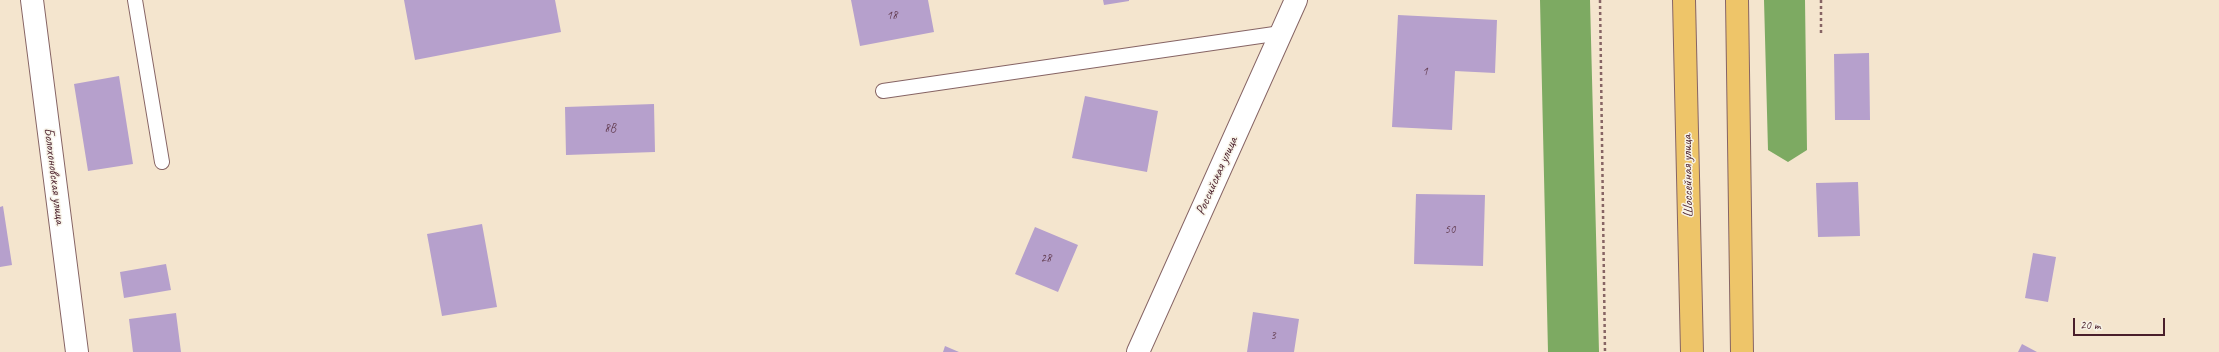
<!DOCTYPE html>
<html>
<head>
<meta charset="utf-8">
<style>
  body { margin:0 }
  #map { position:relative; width:2219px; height:352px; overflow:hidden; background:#f4e5ce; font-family:Caveat,sans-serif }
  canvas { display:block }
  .scale { position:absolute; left:2073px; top:318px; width:92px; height:18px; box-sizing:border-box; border:2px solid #4a1f2b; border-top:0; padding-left:5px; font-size:12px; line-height:14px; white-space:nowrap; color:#4a1f2b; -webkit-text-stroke:3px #f7f3e8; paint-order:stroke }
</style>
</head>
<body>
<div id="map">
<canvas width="2219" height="352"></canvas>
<div class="scale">20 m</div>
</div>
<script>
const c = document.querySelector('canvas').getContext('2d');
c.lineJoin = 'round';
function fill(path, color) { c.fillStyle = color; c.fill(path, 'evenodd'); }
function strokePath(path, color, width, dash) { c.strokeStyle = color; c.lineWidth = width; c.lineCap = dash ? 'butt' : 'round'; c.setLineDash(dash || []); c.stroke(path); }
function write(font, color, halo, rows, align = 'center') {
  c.font = font + ' Caveat,sans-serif'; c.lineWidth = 3; c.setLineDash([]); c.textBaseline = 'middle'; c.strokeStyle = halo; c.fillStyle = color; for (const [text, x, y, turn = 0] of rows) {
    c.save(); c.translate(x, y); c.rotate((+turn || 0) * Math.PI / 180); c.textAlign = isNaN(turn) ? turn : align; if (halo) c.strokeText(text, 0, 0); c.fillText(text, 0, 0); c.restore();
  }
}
const forest = new Path2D(`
  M1540 0H1590L1599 352H1548Z
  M1764 0H1805L1807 150 1788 162 1768 150Z`);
const building = new Path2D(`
  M404 0H555L561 32 415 60Z
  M851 0H928L934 32 860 46Z
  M1103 0H1129V1L1104 5Z
  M1398 15 1497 20 1495 73 1455 71 1452 130 1392 127Z
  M1869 53 1870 120H1835L1834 54Z
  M119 76 133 164 88 171 74 84Z
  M1085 96 1158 111 1147 172 1072 158Z
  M654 104 655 152 566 155 565 107Z
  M1858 182 1860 236 1818 237 1816 183Z
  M1416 194 1485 195 1483 266 1414 264Z
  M3 206 12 265 0 267V207Z
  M482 224 497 307 442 316 427 234Z
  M1035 227 1078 245 1058 292 1015 274Z
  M2033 253 2056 257 2048 302 2025 298Z
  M166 264 171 290 124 298 120 272Z
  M1253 312 1299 319 1294 352H1247Z
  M176 313 181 352H133L129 319Z
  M2022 344 2037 352H2018Z
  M945 346 959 352H943Z`);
const path = new Path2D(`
  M1600 0 1605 352
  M1821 33V0`);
const service = new Path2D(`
  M135 0 162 162
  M883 91 1281 33`);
const minor = new Path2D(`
  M32 0 77 352
  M1138 352 1296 0`);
const primary = new Path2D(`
  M1684 0 1692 352
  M1737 0 1742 352`);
const numberNames = [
  ["18",892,16],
  ["1",1425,72],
  ["8В",610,129],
  ["50",1450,230],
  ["28",1046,259],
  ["3",1273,336]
];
const streetNames = [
  ["Болохоновская улица",54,176,83],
  ["Российская улица",1217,176,-66],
  ["Шоссейная улица",1688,176,-91]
];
fill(forest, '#7daa62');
fill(building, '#b6a0cc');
strokePath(service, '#866464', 16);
strokePath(minor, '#866464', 24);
strokePath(primary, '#866464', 24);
strokePath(path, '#866464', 2.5, [3, 3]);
strokePath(service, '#fff', 14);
strokePath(minor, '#fff', 22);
strokePath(primary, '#eec569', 22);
write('12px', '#653f53', null, numberNames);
write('14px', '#4a1f2b', '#f7f3e8', streetNames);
</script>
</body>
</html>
